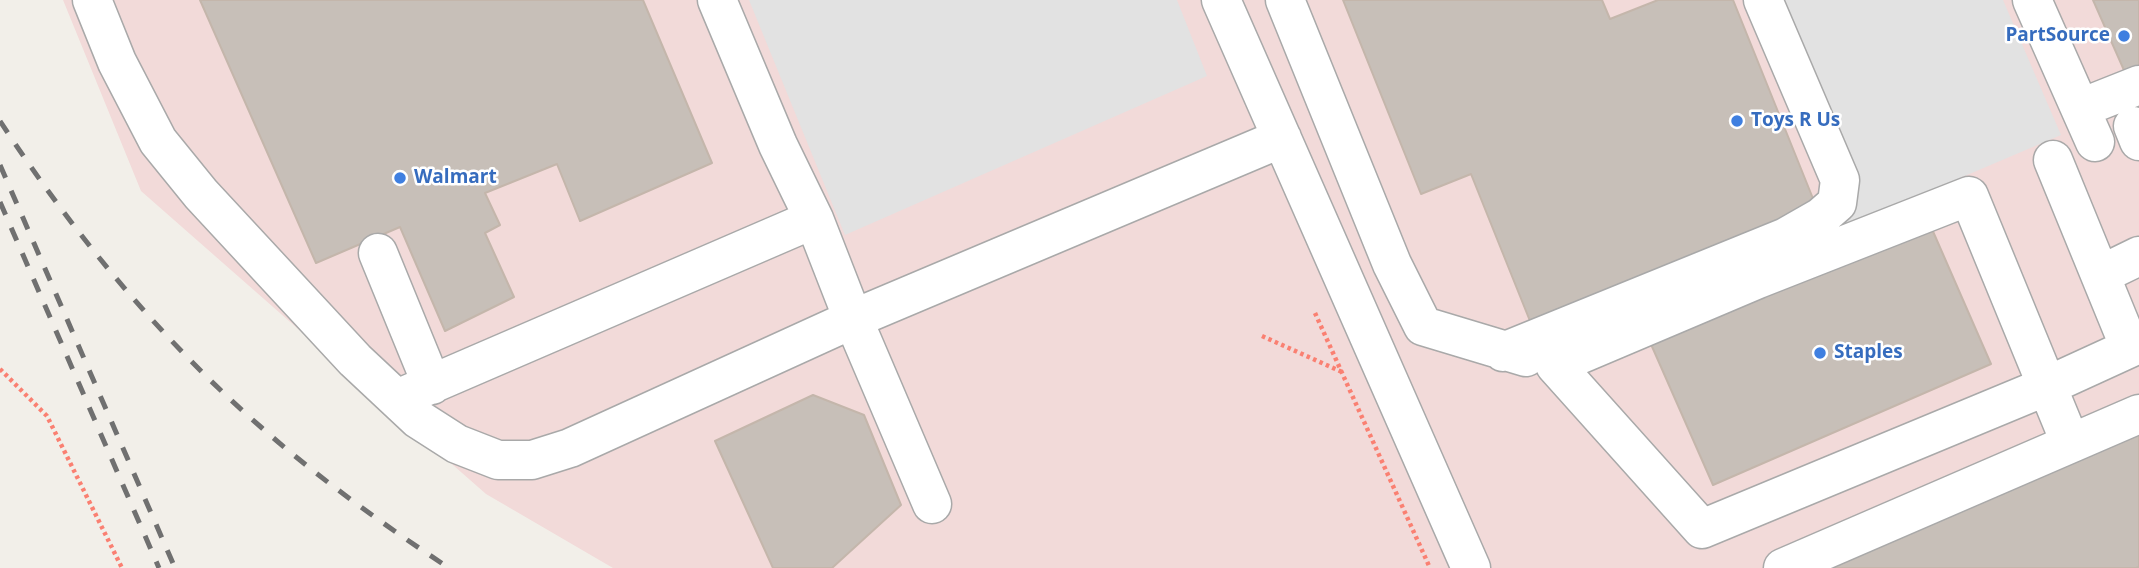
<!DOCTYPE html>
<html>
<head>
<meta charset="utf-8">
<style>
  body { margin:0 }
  canvas { display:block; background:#f2efe9 }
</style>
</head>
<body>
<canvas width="2139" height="568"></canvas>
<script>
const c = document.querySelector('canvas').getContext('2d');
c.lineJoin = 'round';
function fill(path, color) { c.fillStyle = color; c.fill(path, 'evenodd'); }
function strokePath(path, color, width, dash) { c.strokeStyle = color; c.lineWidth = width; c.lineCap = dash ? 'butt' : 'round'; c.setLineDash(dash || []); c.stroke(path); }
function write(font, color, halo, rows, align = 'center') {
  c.font = font + ' "Open Sans",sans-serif'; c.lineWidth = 5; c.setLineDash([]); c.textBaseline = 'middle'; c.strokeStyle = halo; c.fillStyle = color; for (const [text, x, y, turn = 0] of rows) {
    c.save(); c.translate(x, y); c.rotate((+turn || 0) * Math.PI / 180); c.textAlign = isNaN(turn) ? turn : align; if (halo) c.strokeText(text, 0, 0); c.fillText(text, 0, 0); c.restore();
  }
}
const commercial = new Path2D(`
  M63 0H2139V568H613L486 494 141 191Z`);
const parking = new Path2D(`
  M749 0H1177L1207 76 845 235Z
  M1748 0H2003L2061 135 1845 227Z`);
const building = new Path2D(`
  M200 0H643L712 163 580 221 557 164 485 193 500 225 485 233 514 297 445 331 400 227 316 263Z
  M1343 0H1602L1610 19 1658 0H1733L1818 211 1532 326 1471 174 1421 194Z
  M2093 0H2139V72L2127 77Z
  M1928 220 1991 364 1713 485 1650 342Z
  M813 395 864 415 901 505 832 568H773L715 441Z
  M2139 429V567L2136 568H1819Z`);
const path = new Path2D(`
  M1315 313 1430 568
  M1262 336 1342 372
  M0 369 47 416 122 568`);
const minor = new Path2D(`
  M92 0 117 62 158 141 201 194 355 360 418 419 457 444 498 460H532L570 448 853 319 1282 138
  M717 0 778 145 814 219 853 319 932 504
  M1221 0 1471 568
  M1285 0 1392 264 1423 326 1526 357
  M2032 0 2095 142
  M2081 108 2139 85
  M2133 126 2139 141
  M2053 160 2130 348 2047 386 2070 442
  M1969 196 2047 386 1702 529 1555 365 1758 279Z
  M378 253 432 385
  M2100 275 2139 256
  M1503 352 1786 237 1821 217 1837 203 1840 180 1763 0
  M397 399 814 219
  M1783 568 2139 414`);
const rail = new Path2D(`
  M0 121C73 233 161 340 262 428 321 480 384 525 449 568
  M0 165 175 568
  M0 202 159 568`);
const markers = [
  [2124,36,7,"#3f7fe0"],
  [1737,121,7,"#3f7fe0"],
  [400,178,7,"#3f7fe0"],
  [1820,353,7,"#3f7fe0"]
];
const shopNames = [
  ["PartSource",2110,36,"right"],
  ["Toys R Us",1751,121],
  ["Walmart",414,178],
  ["Staples",1834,353]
];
fill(commercial, '#f2dad9');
fill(parking, '#e2e2e2');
fill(building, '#c7bfb8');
strokePath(building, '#c4b6ab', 2);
strokePath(minor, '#a9a9a9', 41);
strokePath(path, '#fa8072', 4.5, [3.5, 3.5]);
strokePath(minor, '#fff', 38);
strokePath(rail, '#707070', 5, [14, 14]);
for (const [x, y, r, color] of markers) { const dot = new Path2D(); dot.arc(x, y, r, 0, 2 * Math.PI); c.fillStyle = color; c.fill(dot); strokePath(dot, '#fff', 2.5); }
write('bold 19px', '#366cbe', '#fff', shopNames, 'left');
</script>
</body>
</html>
